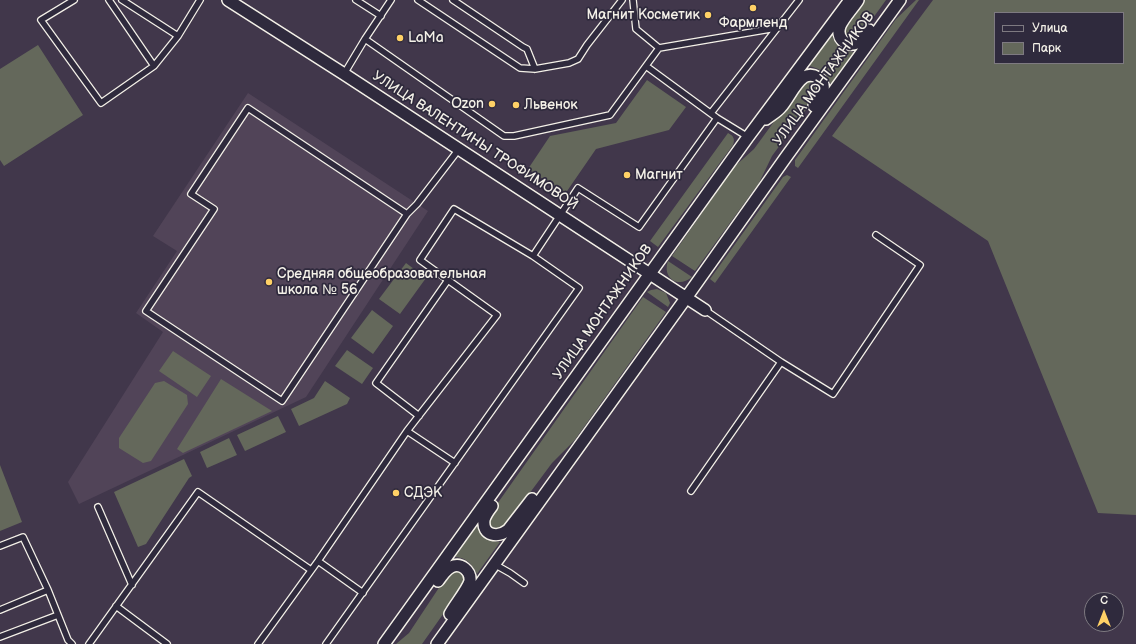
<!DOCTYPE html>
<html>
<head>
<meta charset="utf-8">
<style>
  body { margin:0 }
  #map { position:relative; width:1136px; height:644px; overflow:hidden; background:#41374b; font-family:"Balsamiq Sans",sans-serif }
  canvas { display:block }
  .legend { position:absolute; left:994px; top:12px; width:130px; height:52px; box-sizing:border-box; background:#2f2a3d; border:1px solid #7e7a81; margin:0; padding:5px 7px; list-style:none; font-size:12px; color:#f4f1e8 }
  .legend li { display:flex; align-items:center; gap:8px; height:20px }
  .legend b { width:20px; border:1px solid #7e7a81 }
  .north { position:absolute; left:1084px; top:592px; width:40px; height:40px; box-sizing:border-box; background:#2f2a3d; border:1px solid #7e7a81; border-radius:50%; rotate:0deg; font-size:11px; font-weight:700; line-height:16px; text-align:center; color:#f4f1e8 }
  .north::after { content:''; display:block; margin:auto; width:14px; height:18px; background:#ffd166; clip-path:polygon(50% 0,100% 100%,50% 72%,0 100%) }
</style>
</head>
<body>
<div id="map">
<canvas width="1136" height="644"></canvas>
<ul class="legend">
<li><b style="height:5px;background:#2f2a3d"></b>Улица</li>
<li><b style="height:11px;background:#64685b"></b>Парк</li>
</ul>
<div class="north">С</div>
</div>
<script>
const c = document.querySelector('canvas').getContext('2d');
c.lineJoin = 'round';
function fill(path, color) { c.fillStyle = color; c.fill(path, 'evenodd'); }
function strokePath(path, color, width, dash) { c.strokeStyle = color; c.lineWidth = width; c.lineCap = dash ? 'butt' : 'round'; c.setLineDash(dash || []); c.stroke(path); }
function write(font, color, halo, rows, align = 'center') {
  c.font = font + ' "Balsamiq Sans",sans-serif'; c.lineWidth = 3.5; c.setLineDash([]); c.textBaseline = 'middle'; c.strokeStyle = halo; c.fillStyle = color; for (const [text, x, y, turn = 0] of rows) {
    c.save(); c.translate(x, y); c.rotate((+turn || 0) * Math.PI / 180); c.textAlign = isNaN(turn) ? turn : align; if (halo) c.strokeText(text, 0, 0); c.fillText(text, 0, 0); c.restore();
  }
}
const built = new Path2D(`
  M248 93 428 211 306 397 79 504 68 482 163 332 136 313 177 251 153 236Z`);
const green = new Path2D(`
  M863 0H886L860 36 851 41 844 35 845 24Z
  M916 0H919L798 168 795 166V160L896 19Z
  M933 0H1136V515L1098 513 988 241 832 136ZM995 13H1123V63H995Z
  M832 35C836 47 842 51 854 52L831 84C825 73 822 69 809 66Z
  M38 45 83 115 4 166 0 160V69Z
  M647 80 686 107 669 130 596 149 565 194 528 169 550 136 616 123Z
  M808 80 818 83 819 92 772 156 759 183 695 271 672 256 734 167 754 149 803 82Z
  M728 133C734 136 735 139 733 145L658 247 650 241Z
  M787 175 791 177 715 283 710 279 783 177Z
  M668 261 692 277C678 289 662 278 668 261Z
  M406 263 426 278 400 314 379 299Z
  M657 289 666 293 670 303 668 307 647 292 651 290Z
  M643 297 666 312 574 441 552 463 506 525 502 529 492 527 489 520 490 514Z
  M372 310 393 326 373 354 351 338Z
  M347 350 373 368 362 384 335 366Z
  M173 351 211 376 197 397 159 371Z
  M221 379 272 411 183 453 177 449Z
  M164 381 187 395 188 404 151 461 143 463 119 448V438L155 383Z
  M325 381 350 398 347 404 299 426 291 409 314 398Z
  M278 416 286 432 245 451 237 435Z
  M229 438 237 455 207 468 200 452Z
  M184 459 192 476 189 478 146 544 138 547 114 492Z
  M0 465 22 522 0 531Z
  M476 526C482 537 488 540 500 542L477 574C471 563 467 558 455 557Z
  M453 570 462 571 466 578 465 583 422 644H396L409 633 448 574Z`);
const lane = new Path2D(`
  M74 0 41 20 101 103 154 66 178 36 200 0
  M109 0 154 66
  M122 0 178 36
  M356 0 381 16
  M391 0 365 39 504 136H514L610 115 659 48 776 28
  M418 0 520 68 535 69 569 63 578 59 587 45 622 0
  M453 0 523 47 527 49 535 69
  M633 0 636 29 659 48
  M646 66 717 118 748 137
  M344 74 365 39
  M248 108 407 214 282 401 146 311 214 209 191 194Z
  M711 113 799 0
  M407 214 417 204 459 149
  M533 256 578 188 639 227 717 118
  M705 310 781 362 833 394 920 265 876 235
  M407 431 455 463
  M691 491 781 362
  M98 507 132 585
  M0 546 23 537 48 590 68 640 72 644
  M318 561 363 593
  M494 564 510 573 524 583
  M116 606 167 644
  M0 610 48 590
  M0 637 58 615
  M89 644 198 492 311 570
  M258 644 318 561 407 431 497 315 448 280 376 383 419 416
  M326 644 579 288 533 256 454 209 420 260 448 280`);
const street = new Path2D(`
  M228 0 344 74 705 310
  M858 0C853 8 844 17 840 26 836 37 845 48 857 43 862 41 866 35 869 30
  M766 119C771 115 777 112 781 107 788 99 795 83 804 77 813 72 825 79 823 90 822 96 817 101 814 106
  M492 506C489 510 485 515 484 520 482 536 498 538 508 530L532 499
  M438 581C442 576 445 570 451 567 461 562 471 571 470 581 468 589 454 606 450 614
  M384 644 748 137 850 0
  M437 644 686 298 786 157 900 0`);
const markers = [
  [753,8,4,"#ffd166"],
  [708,15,4,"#ffd166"],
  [400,38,4,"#ffd166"],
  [492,104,4,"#ffd166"],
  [516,105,4,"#ffd166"],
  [627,175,4,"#ffd166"],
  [269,282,4,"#ffd166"],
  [396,493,4,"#ffd166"]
];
const poiNames = [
  ["Магнит Косметик",700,15,"right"],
  ["Фармленд",753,23,"center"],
  ["LaMa",408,38],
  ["Ozon",484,104,"right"],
  ["Львенок",524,105],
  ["Магнит",635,175],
  ["Средняя общеобразовательная",277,274],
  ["школа № 56",277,290],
  ["СДЭК",404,493]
];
const streetNames = [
  ["УЛИЦА МОНТАЖНИКОВ",824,79,-54],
  ["УЛИЦА ВАЛЕНТИНЫ ТРОФИМОВОЙ",475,141,33],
  ["УЛИЦА МОНТАЖНИКОВ",603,312,-55]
];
fill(built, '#514458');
fill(green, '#64685b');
strokePath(lane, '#f4f1e8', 8);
strokePath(street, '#f4f1e8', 14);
strokePath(lane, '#2f2a3d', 5.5);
strokePath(street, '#2f2a3d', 11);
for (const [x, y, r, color] of markers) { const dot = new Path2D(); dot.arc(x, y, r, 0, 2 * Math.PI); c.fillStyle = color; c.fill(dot); strokePath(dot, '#2f2a3d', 1.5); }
write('14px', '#f4f1e8', '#2f2a3d', poiNames, 'left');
write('14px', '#f4f1e8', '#2f2a3d', streetNames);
</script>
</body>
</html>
